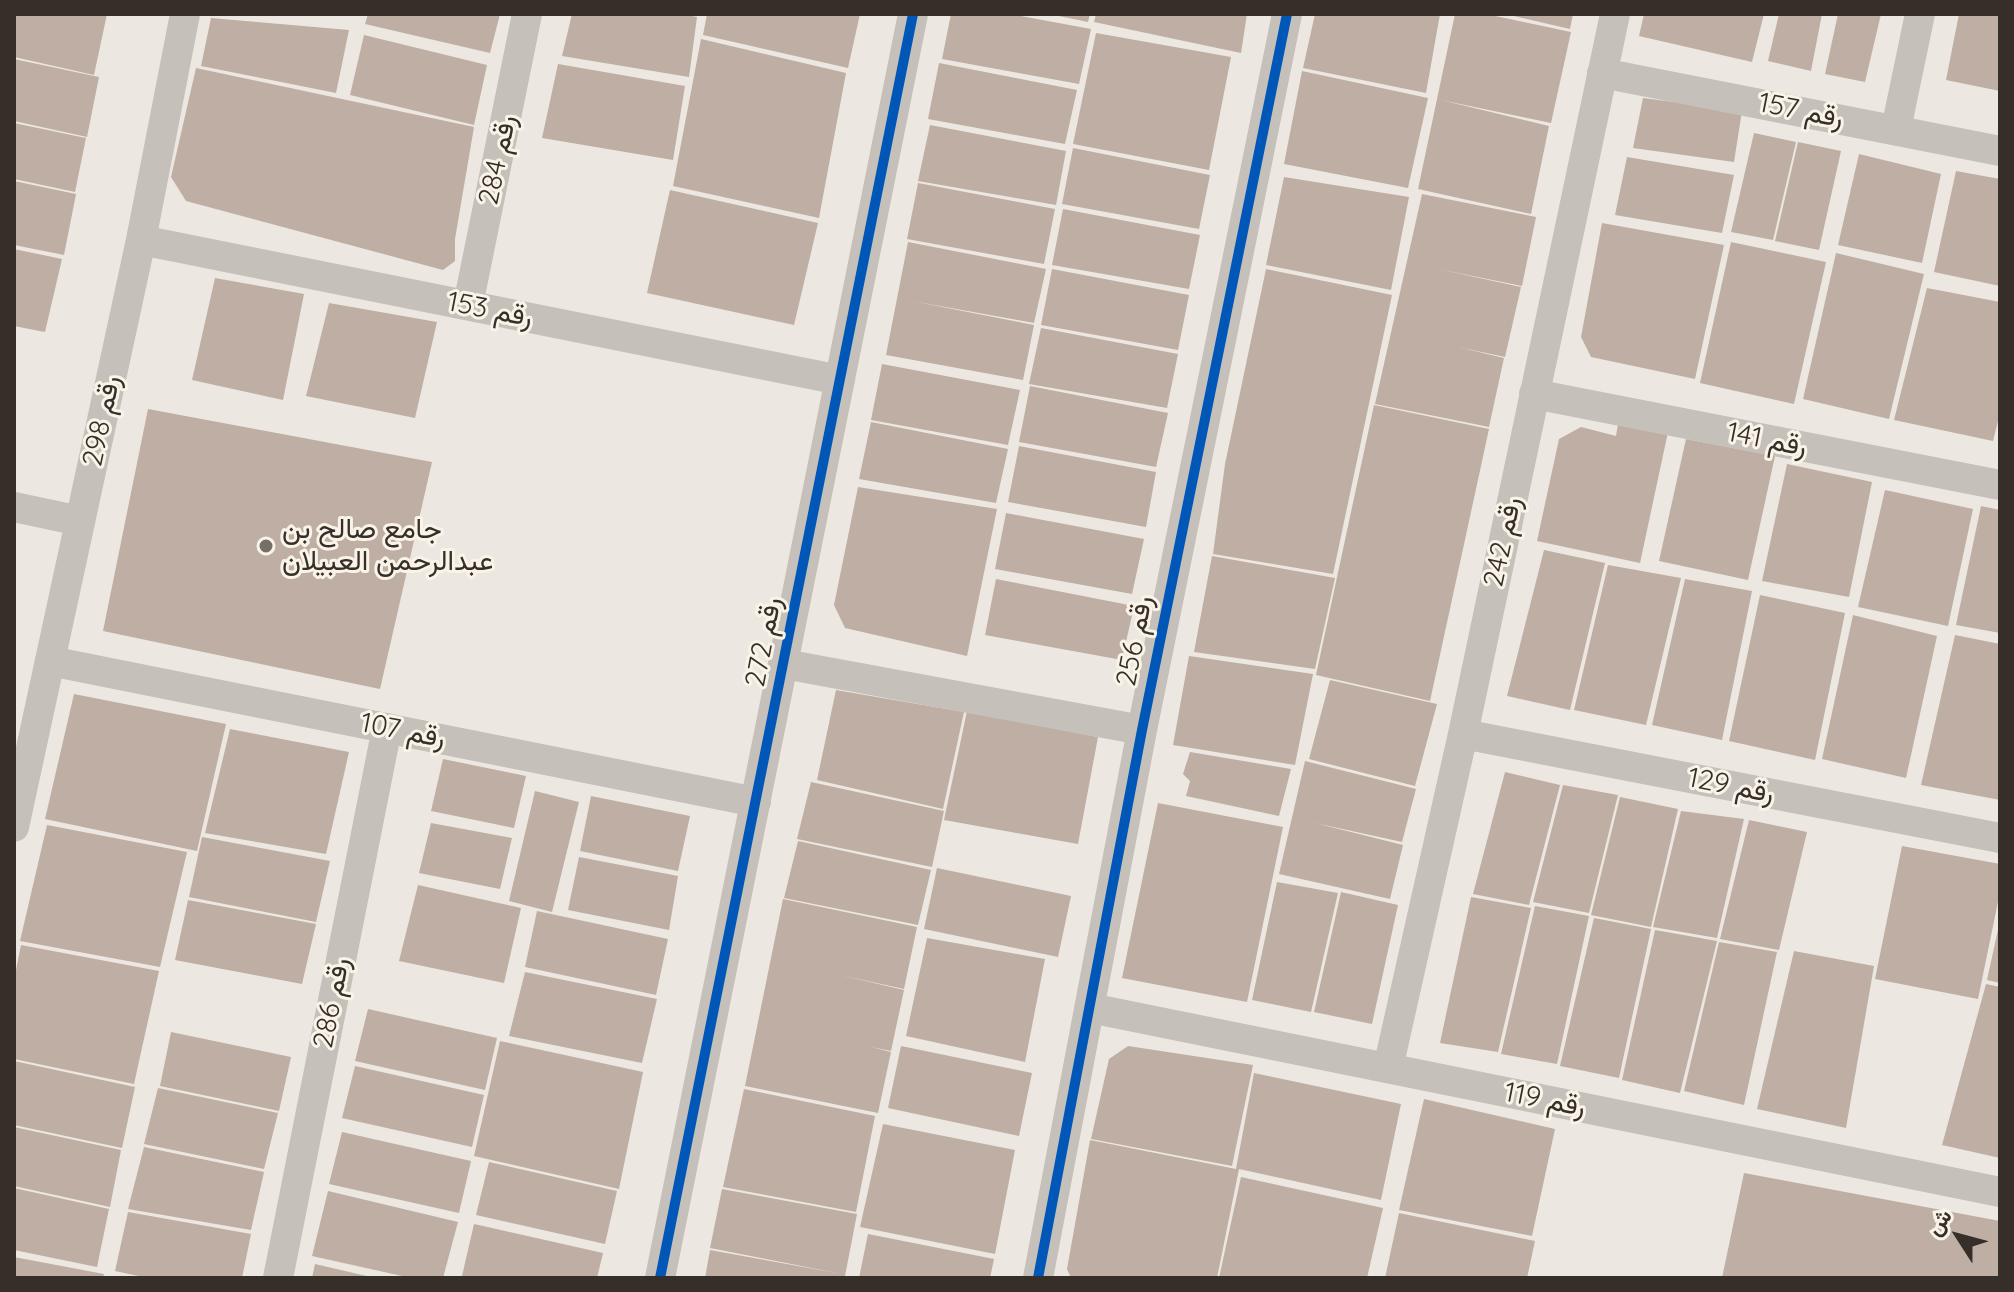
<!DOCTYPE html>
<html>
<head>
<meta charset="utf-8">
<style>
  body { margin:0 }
  #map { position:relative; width:2014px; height:1292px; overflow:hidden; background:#ece8e1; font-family:Quicksand,Vazirmatn,sans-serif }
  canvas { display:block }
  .frame { position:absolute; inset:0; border:16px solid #362e28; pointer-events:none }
  .north { position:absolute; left:1918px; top:1196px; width:80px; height:80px; -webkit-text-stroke:6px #f9f3e8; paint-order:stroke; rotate:306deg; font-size:22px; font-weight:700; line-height:32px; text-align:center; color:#362e28 }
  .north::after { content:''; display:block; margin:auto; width:28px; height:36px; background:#362e28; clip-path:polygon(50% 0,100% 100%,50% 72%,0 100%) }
</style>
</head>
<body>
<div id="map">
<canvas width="2014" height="1292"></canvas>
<div class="frame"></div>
<div class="north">ش</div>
</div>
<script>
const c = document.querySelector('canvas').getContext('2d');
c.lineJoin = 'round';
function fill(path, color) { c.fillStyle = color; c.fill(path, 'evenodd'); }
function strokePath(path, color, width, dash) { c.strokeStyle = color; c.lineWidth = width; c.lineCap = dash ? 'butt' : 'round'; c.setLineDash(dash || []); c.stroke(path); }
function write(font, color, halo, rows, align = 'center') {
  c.font = font + ' Quicksand,Vazirmatn,sans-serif'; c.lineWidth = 6; c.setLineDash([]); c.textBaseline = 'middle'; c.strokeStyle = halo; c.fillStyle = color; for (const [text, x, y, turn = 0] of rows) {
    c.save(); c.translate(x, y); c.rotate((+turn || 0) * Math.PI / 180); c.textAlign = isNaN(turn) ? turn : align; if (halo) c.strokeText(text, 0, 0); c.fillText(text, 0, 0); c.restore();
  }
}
const building = new Path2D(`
  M14 14H107L94 75 14 57Z
  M368 14H500L490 53 365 24Z
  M572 14H681L697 17 689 77 562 56Z
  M707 14H860L848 68 703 35Z
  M951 14H1010L1091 29 1079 84 942 59Z
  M1049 14H1090L1088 22Z
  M1096 14H1247L1241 53 1094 22Z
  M1315 14H1440L1426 93 1303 68Z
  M1455 14H1486L1571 32 1551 123 1441 100 1549 126 1531 214 1418 189Z
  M1505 14H1573L1570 29Z
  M1644 14H1764L1752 62 1639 36Z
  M1779 14H1822L1811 71 1768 61Z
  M1838 14H1881L1865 82 1825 74Z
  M1959 14H2000V91L1946 80Z
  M211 18 349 30 336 93 201 66Z
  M1096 33 1231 57 1209 170 1073 144Z
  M364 35 487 65 474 125 350 95Z
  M701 39 846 73 819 218 673 186Z
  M14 59 99 77 87 137 14 121Z
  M939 63 1077 90 1065 144 928 119Z
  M558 64 685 86 673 160 542 138Z
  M196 68 474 127 455 239V261L443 270 186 201 171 177Z
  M1302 71 1428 98 1408 188 1284 164Z
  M1643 98 1742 111 1734 162 1633 148Z
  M14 123 86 138 75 192 14 179Z
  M930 125 1066 151 1056 205 918 181Z
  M1754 133 1796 142 1773 240 1731 232Z
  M1798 142 1841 151 1819 250 1775 241Z
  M1073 148 1210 175 1199 229 1062 204Z
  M1859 154 1941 174 1922 263 1838 245Z
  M1627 157 1734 175 1722 233 1615 215Z
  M1956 171 2000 179V286L1934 272Z
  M1284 177 1409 197 1391 290 1266 265Z
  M14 181 76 194 64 255 14 245Z
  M918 183 1055 209 1044 264 907 239Z
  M670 190 818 223 794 325 647 293Z
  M1422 194 1536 217 1522 286 1438 269 1521 287 1505 357 1458 347 1504 358 1489 427 1375 404Z
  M1063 209 1200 235 1189 289 1052 265Z
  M1602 223 1724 245 1695 379 1591 357 1581 337Z
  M908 242 1046 269 1034 323 912 301 1034 325 1023 380 886 355Z
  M1731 242 1826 262 1794 404 1700 383Z
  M14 249 62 259 45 332 14 326Z
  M1836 253 1924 274 1889 419 1803 399Z
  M1052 269 1189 295 1178 350 1041 325Z
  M1266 269 1392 295 1333 574 1213 554 1225 464Z
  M215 278 304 294 283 400 192 380Z
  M1927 288 2000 302V413L1993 441 1894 420Z
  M329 303 437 322 415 418 306 396Z
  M1041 328 1178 354 1167 408 1029 384Z
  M882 364 1020 390 1008 445 871 420Z
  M1030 386 1168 413 1156 467 1019 442Z
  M1374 405 1489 429 1430 701 1316 675Z
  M148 409 432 462 380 689 103 631Z
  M871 422 1008 449 996 503 859 479Z
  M1618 424 1668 432 1640 563 1537 541 1559 439 1581 427 1616 436Z
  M1686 439 1775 456 1748 580 1659 561Z
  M1019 446 1156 472 1146 527 1008 502Z
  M1787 464 1872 482 1849 597 1762 581Z
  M858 487 997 509 967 656 845 628 834 605Z
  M1885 490 1973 509 1948 626 1858 607Z
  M1981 506 2000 510V633L1956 625Z
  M1006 513 1144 539 1132 594 995 569Z
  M1544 550 1605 563 1570 710 1507 696Z
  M1212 556 1335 578 1315 669 1194 652Z
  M1608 565 1681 578 1646 725 1574 710Z
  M996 579 1134 606 1122 660 985 635Z
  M1685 579 1752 591 1722 740 1652 725Z
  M1760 595 1845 613 1815 760 1729 741Z
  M1853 615 1937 636 1906 778 1822 759Z
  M1955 635 2000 644V800L1921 785Z
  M1189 656 1313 674 1295 765 1173 745Z
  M1330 680 1437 704 1415 786 1309 759Z
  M836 690 964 712 943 809 817 780Z
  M74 694 226 724 197 851 45 819Z
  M967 711 1098 737 1078 844 944 820Z
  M230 729 349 752 326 854 205 833Z
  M1190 752 1291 769 1279 816 1186 796 1190 781 1183 774Z
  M443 759 526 776 514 828 431 811Z
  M1305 761 1416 789 1402 842 1315 823 1403 845 1390 899 1279 874Z
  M1505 772 1560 785 1529 905 1473 894Z
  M811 782 944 811 932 867 797 839Z
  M1563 785 1618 795 1589 913 1533 902Z
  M535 791 579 802 552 912 509 901Z
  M591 796 690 816 678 871 580 851Z
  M1620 797 1678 809 1651 927 1591 915Z
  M1158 803 1283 827 1247 1002 1122 978Z
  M1681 811 1744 819 1717 938 1653 927Z
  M1749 820 1807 832 1779 950 1720 939Z
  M431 823 512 838 500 889 419 873Z
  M47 825 187 852 160 967 20 941Z
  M202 837 330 861 316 922 189 897Z
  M798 841 931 870 918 925 784 898Z
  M1902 846 2000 864V892L1978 999 1875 979Z
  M579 857 678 876 669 930 568 910Z
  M937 868 1071 896 1058 957 924 929Z
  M1277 882 1338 893 1311 1012 1252 1000Z
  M418 885 521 908 504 983 399 961Z
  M1341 892 1398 905 1372 1024 1314 1012Z
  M1471 897 1531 908 1498 1052 1440 1043Z
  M783 899 917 927 904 989 840 975 904 990 891 1051 871 1047 891 1052 878 1113 745 1086Z
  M188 900 316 924 302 984 175 960Z
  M1535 906 1589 916 1557 1064 1501 1054Z
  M537 911 668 939 656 995 525 967Z
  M1594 918 1651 929 1619 1078 1560 1066Z
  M1999 925 2000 926V983L1987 980Z
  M1655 930 1717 941 1680 1093 1622 1080Z
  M927 938 1045 959 1025 1062 906 1036Z
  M1719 942 1777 952 1744 1105 1684 1091Z
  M21 945 159 971 134 1084 14 1059V980Z
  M1794 951 1874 966 1846 1128 1757 1109Z
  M525 972 657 999 642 1063 509 1036Z
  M1986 984 2000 987V1158L1942 1145Z
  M368 1009 497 1038 485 1090 355 1061Z
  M171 1032 291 1057 279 1111 160 1086Z
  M500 1041 643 1072 619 1189 474 1156Z
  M901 1046 1032 1073 1019 1136 888 1108Z
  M1128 1046 1253 1065 1232 1166 1091 1139 1109 1059Z
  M14 1061 135 1087 122 1148 14 1125Z
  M355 1066 484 1095 472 1147 342 1118Z
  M1254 1073 1401 1104 1381 1200 1239 1169 1217 1278H1071L1067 1269 1090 1140 1236 1169Z
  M158 1088 278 1113 264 1169 144 1144Z
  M744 1089 875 1116 856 1212 723 1187Z
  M1424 1099 1555 1129 1532 1236 1399 1210Z
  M883 1124 1015 1150 995 1254 860 1227Z
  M14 1127 121 1150 110 1207 14 1186Z
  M342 1132 471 1161 459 1213 329 1184Z
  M144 1147 264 1172 251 1230 128 1209Z
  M489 1162 617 1191 605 1244 476 1215Z
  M1744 1173 2000 1221V1278H1722Z
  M1241 1177 1383 1208 1367 1278H1219Z
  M14 1188 109 1209 97 1267 14 1250Z
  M722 1189 857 1214 845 1276 848 1278H705L710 1250 842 1274 710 1248Z
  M328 1191 458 1222 443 1278H411L312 1256Z
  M128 1212 251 1234 242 1278H148L115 1271Z
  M1399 1213 1535 1241 1527 1278H1385Z
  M474 1224 603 1253 597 1278H471L462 1276Z
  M868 1234 994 1259 990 1278H859Z
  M14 1257 104 1274 103 1278H14Z
  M315 1264 371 1277V1278H312Z`);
const street = new Path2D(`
  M1602 73 2000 151
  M1896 129 1920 14
  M141 240 840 380
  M468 305 527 14
  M1534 394 2000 485
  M14 507 80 521
  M50 661 756 802
  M784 664 1142 730
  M1463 734 2000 838
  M14 827 141 240 185 14
  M1090 1008 2000 1192
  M1388 1068 1463 734 1615 14
  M278 1278 387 728
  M660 1278 913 14
  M1038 1278 1142 730 1287 14`);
const cycleway = new Path2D(`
  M660 1278 913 14
  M1038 1278 1142 730 1287 14`);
const markers = [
  [266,546,8,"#766f69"]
];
const streetNames = [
  ["رقم 157",1801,111,11],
  ["رقم 284",498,160,-78],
  ["رقم 153",490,310,11],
  ["رقم 298",102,421,-78],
  ["رقم 141",1767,440,11],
  ["رقم 242",1503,542,-78],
  ["رقم 256",1135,641,-79],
  ["رقم 272",764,642,-79],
  ["رقم 107",403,731,11],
  ["رقم 129",1731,786,11],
  ["رقم 286",332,1003,-79],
  ["رقم 119",1545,1100,11]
];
const poiNames = [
  ["جامع صالح بن",282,530],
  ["عبدالرحمن العبيلان",282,562]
];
fill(building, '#bfaea3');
strokePath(street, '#c5c0ba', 30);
strokePath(cycleway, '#0057b8', 10);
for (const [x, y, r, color] of markers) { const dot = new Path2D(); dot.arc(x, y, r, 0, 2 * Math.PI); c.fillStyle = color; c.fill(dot); strokePath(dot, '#f9f3e8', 3); }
write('28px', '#362e28', '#f9f3e8', streetNames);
write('28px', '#362e28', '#f9f3e8', poiNames, 'left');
</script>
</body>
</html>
